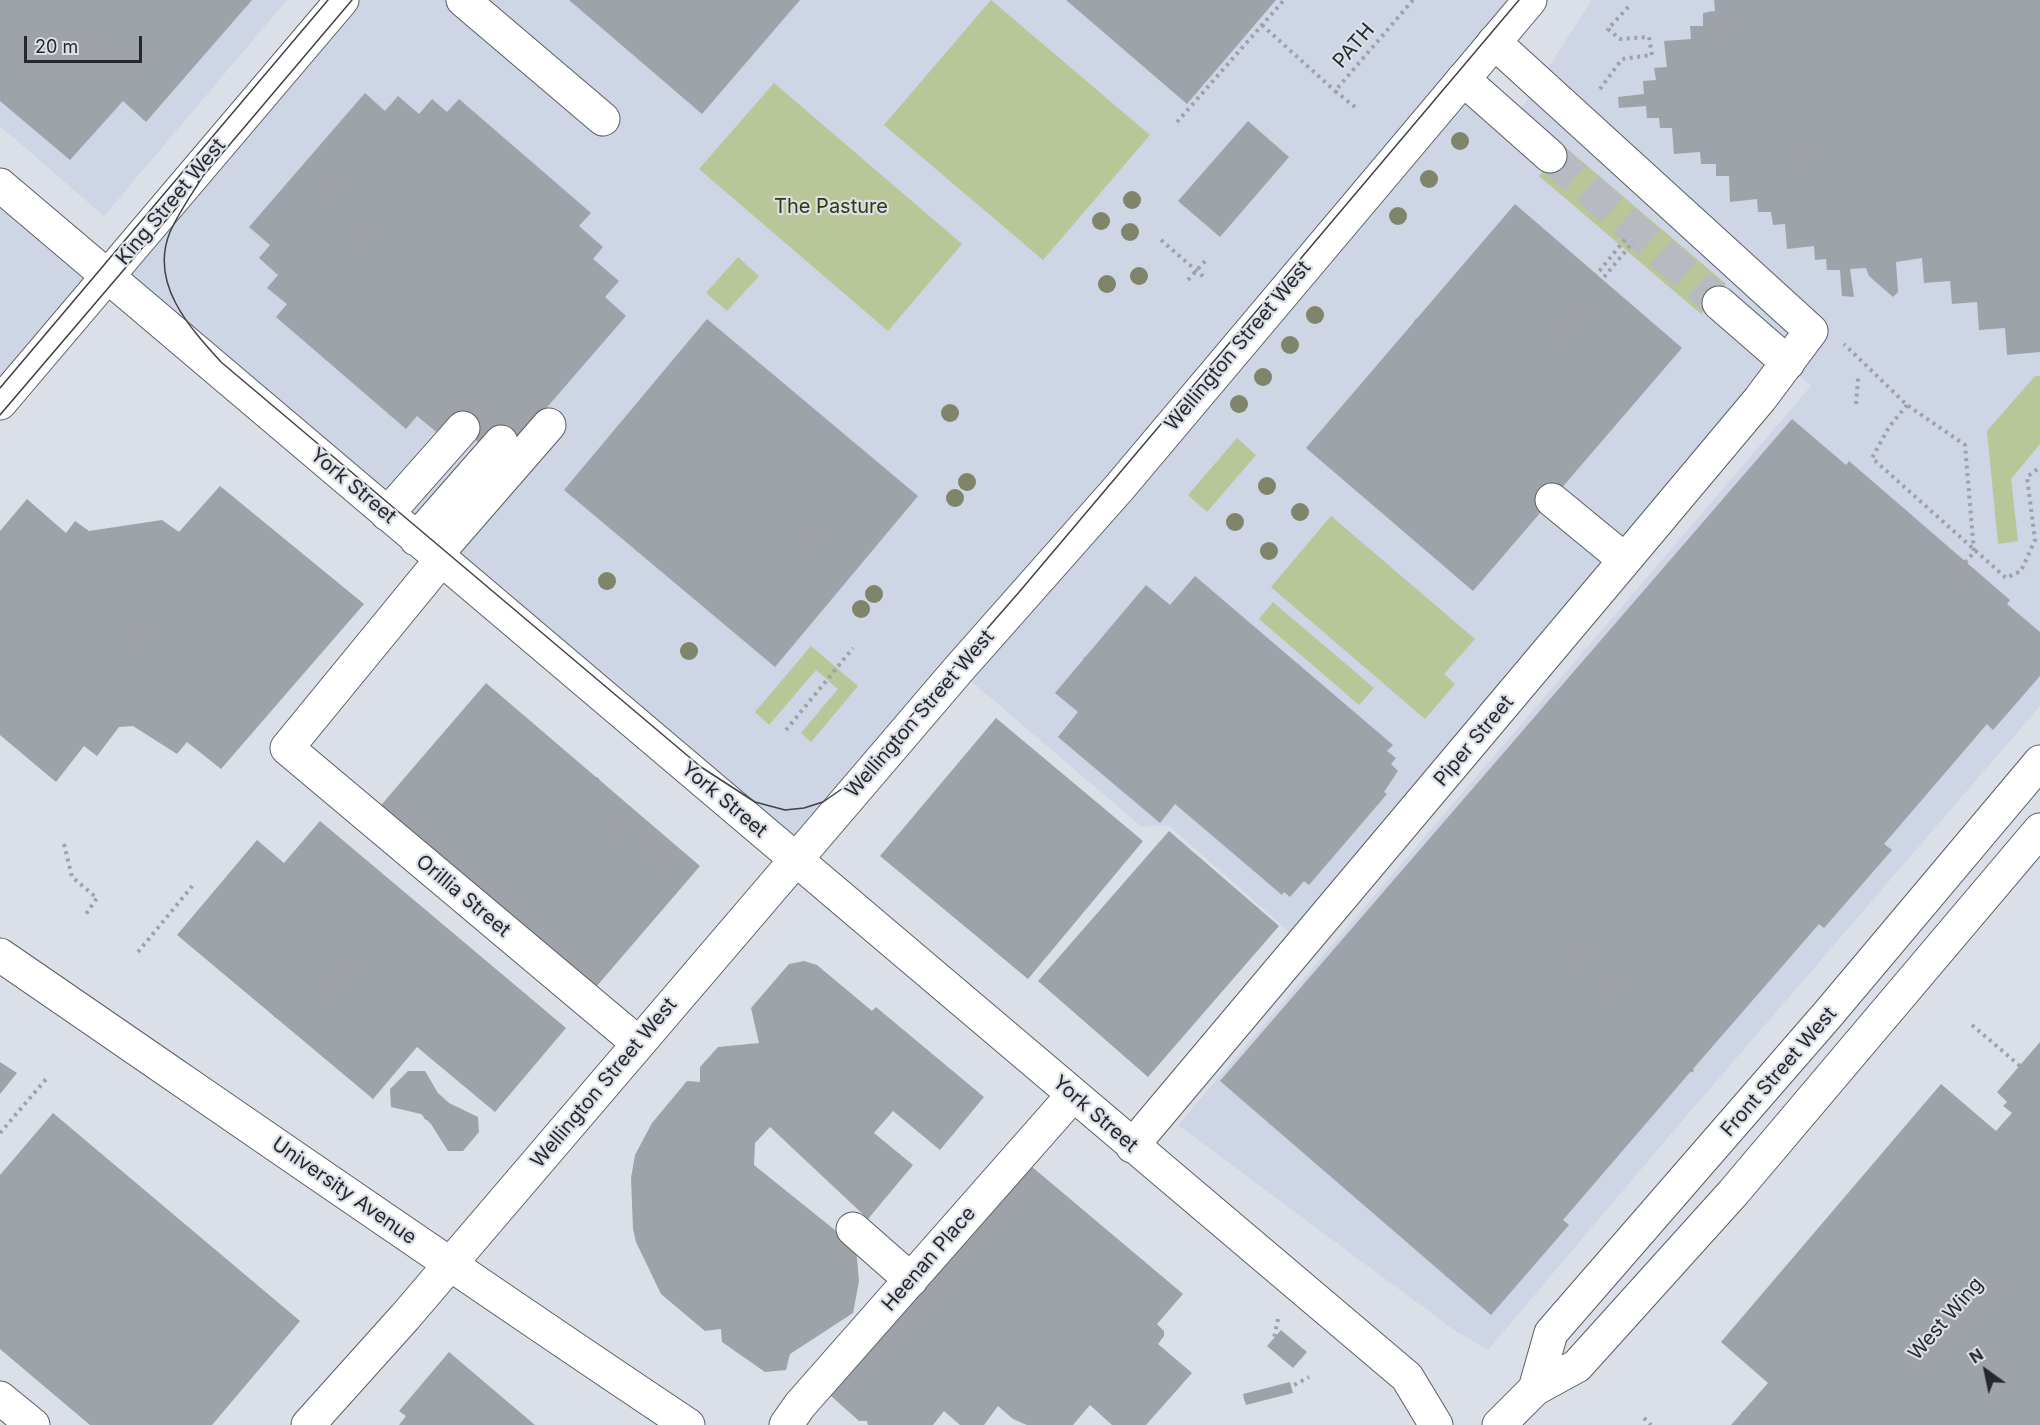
<!DOCTYPE html>
<html>
<head>
<meta charset="utf-8">
<style>
  body { margin:0 }
  #map { position:relative; width:2040px; height:1425px; overflow:hidden; background:#dbdfe7; font-family:Inter,sans-serif }
  canvas { display:block }
  .north { position:absolute; left:1956px; top:1341px; width:60px; height:60px; -webkit-text-stroke:4px #dbdfe7; paint-order:stroke; rotate:327deg; font-size:16px; font-weight:700; line-height:24px; text-align:center; color:#26282b }
  .north::after { content:''; display:block; margin:auto; width:21px; height:27px; background:#26282b; clip-path:polygon(50% 0,100% 100%,50% 72%,0 100%) }
  .scale { position:absolute; left:24px; top:36px; width:118px; height:27px; box-sizing:border-box; border:3px solid #26282b; border-top:0; padding-left:8px; font-size:18px; line-height:21px; white-space:nowrap; color:#26282b; -webkit-text-stroke:4px #dbdfe7; paint-order:stroke }
</style>
</head>
<body>
<div id="map">
<canvas width="2040" height="1425"></canvas>
<div class="north">N</div>
<div class="scale">20 m</div>
</div>
<script>
const c = document.querySelector('canvas').getContext('2d');
c.lineJoin = 'round';
function fill(path, color) { c.fillStyle = color; c.fill(path, 'evenodd'); }
function strokePath(path, color, width, dash) { c.strokeStyle = color; c.lineWidth = width; c.lineCap = dash ? 'butt' : 'round'; c.setLineDash(dash || []); c.stroke(path); }
function write(font, color, halo, rows, align = 'center') {
  c.font = font + ' Inter,sans-serif'; c.lineWidth = 4.5; c.setLineDash([]); c.textBaseline = 'middle'; c.strokeStyle = halo; c.fillStyle = color; for (const [text, x, y, turn = 0] of rows) {
    c.save(); c.translate(x, y); c.rotate((+turn || 0) * Math.PI / 180); c.textAlign = isNaN(turn) ? turn : align; if (halo) c.strokeText(text, 0, 0); c.fillText(text, 0, 0); c.restore();
  }
}
const built = new Path2D(`
  M0 0H287L104 216 0 126Z
  M342 0H1530L1463 79 1512 123 1592 0H2040V706L1670 1135 1488 1350 1454 1330 1178 1125 1811 386 1789 366 1303 944 1168 825 1142 827 958 670 796 858 108 277 0 403V185L108 276Z`);
const green = new Path2D(`
  M991 0 1150 135 1043 260 884 125Z
  M774 83 962 244 888 331 699 169Z
  M1564 146 1726 284 1701 314 1539 176Z
  M738 257 759 276 727 311 706 293Z
  M2035 376H2040V444L2011 479 2018 541 1998 544 1987 431Z
  M1237 438 1256 455 1207 512 1188 495Z
  M1331 516 1475 639 1444 674 1455 684 1425 719 1271 587Z
  M1273 602 1374 688 1359 705 1259 619Z
  M811 646 858 686 811 742 801 733 838 689 816 670 769 725 755 712Z`);
const building = new Path2D(`
  M0 0H252L146 122 123 101 70 160 0 101Z
  M569 0H800L702 114Z
  M1066 0H1276L1187 104Z
  M1714 0H2040V352L2007 355 2005 328 1979 330 1977 302 1952 304 1950 281 1924 283 1922 258 1896 262 1898 292 1893 297 1869 276 1866 268 1850 269 1854 297 1842 296 1840 270H1827L1826 259 1815 260 1814 246 1787 249 1785 224 1773 225 1771 212H1758L1757 199 1730 202 1729 176H1716V164H1701L1700 152 1674 154 1672 128H1660L1659 118H1647L1646 106 1619 108 1618 97 1644 94 1643 81 1656 80 1654 68 1667 67 1664 41 1691 39 1690 26H1703V13L1715 11Z
  M365 93 385 111 398 96 419 114 432 99 447 112 459 99 591 213 579 226 603 247 593 259 619 281 605 297 626 316 510 450 489 431 478 442 453 420 440 435 417 416 406 429 276 317 287 304 267 288 278 275 259 258 270 245 249 227Z
  M1248 121 1289 157 1220 237 1178 201Z
  M1515 204 1682 348 1473 591 1306 448Z
  M707 319 918 496 775 667 564 490Z
  M1792 419 1846 465 1849 461 2010 600 2007 604 2040 632V676L1993 730 1987 724 1884 844 1892 850 1824 928 1819 924 1692 1070 1563 1220 1569 1225 1491 1315 1220 1081Z
  M220 486 364 604 221 769 187 742 177 754 133 726 119 727 97 756 84 746 56 782 0 735V531L27 499 66 533 75 521 89 531 162 520 179 532Z
  M1195 576 1393 745 1387 751 1396 758 1391 764 1398 771 1384 792 1387 794 1309 885 1304 881 1290 897 1284 892 1282 895 1175 804 1160 823 1058 737 1078 712 1055 693 1146 585 1170 605Z
  M486 683 700 866 590 994 376 811Z
  M996 718 1143 841 1028 979 880 856Z
  M320 821 566 1028 495 1112 417 1047 373 1099 177 935 257 840 284 863Z
  M1169 831 1279 926 1148 1077 1038 981Z
  M804 961 817 965 872 1011 876 1007 984 1097 940 1150 893 1111 874 1133 913 1165 868 1219 770 1127 755 1143 754 1165 856 1247 859 1281 853 1313 790 1354 786 1370 765 1372 722 1342 721 1329 705 1331 661 1294 636 1242 633 1229 631 1178 635 1155 652 1123 687 1081 700 1082V1067L718 1047 759 1043 751 1008 789 964Z
  M2040 1042V1425H1731L1768 1383 1721 1342 1941 1084 1996 1131 2012 1113 2003 1106 2007 1102 1997 1092Z
  M0 1062 17 1073 0 1094Z
  M408 1071H425L438 1093 449 1103 478 1117 479 1132 463 1151H448L431 1124 421 1114 391 1107 390 1089Z
  M53 1113 300 1321 212 1425H90L0 1349V1175Z
  M1031 1166 1183 1294 1157 1324 1164 1331V1336L1158 1344 1192 1373 1146 1425H1112L1090 1405 1073 1425H1027L1013 1419 998 1406 984 1425H960L944 1411 933 1425H868L867 1421H859L831 1396Z
  M1281 1330 1307 1352 1293 1368 1267 1346Z
  M449 1352 535 1425H399L406 1416 399 1411Z
  M1290 1382 1293 1393 1246 1405 1243 1394Z`);
const minorTunnel = new Path2D(`
  M1550 156 1719 303`);
const path = new Path2D(`
  M35 0 161 106
  M140 0 160 17
  M242 0 248 5
  M1806 0 1841 30
  M1709 12 1740 97 1842 192
  M1262 25 1335 91
  M1717 33 1747 0
  M83 41 119 0
  M1600 89 1622 59 1652 55 1649 37 1620 39 1608 29 1630 5
  M1355 107 1335 91 1413 0
  M1177 122 1284 0
  M307 160 329 179
  M2027 171 2018 88 2040 85
  M350 231 395 176 358 146 309 203 383 265 394 252
  M1161 240 1206 279
  M355 241 400 188
  M1188 280 1206 260
  M1415 320 1438 339 1490 278 1558 333 1633 242
  M1552 329 1627 237
  M1856 404 1858 378
  M1907 405 1889 427 1872 458 2006 578 2021 571 2035 540 2027 477 2040 467
  M140 544 156 542
  M691 548 769 456 850 524
  M123 559 131 638 151 637 138 524
  M1950 570 1956 566 1960 570
  M772 578 831 508
  M1085 657 1106 715 1122 728 1117 733 1086 707
  M786 730 853 648
  M598 778 584 795 664 861
  M615 821 619 817 667 857
  M64 844 72 877 97 898 84 917
  M315 925 356 959
  M138 952 194 884
  M325 991 349 966
  M274 1016 356 959
  M1673 1016 1701 1040 1692 1070 1602 994 1585 1014 1550 983 1579 948 1616 979 1602 994 1596 989 1949 582C1957 572 1966 562 1974 552L1965 445 1907 405 1844 344
  M1972 1025 2040 1083
  M425 1119 444 1097
  M0 1133 47 1078
  M1377 1214 1411 1174
  M1278 1319 1274 1338 1297 1357
  M1244 1399 1285 1390 1309 1377
  M1742 1412 1755 1425
  M1644 1418 1651 1425
  M1874 1425 2040 1232
  M1944 1425 2040 1314`);
const minor = new Path2D(`
  M463 0 603 119
  M1463 79 1550 156
  M0 185 1407 1377 1436 1425
  M1719 303 1788 363
  M1552 500 1625 560
  M387 514 463 428
  M416 539 501 442
  M436 555 549 425
  M441 560 287 748 638 1043
  M1132 1146 1625 560 1760 399 1811 331 1494 42
  M853 1229 911 1280
  M0 1398 33 1425
  M786 1425 800 1405 1073 1095`);
const major = new Path2D(`
  M0 403 342 0
  M0 955C229 1112 457 1271 688 1425
  M1535 1389 1551 1333 1829 1013 2040 762
  M308 1425 405 1317 958 670 1119 488 1530 0
  M1499 1425 1535 1389 1577 1366 1733 1193 2040 830`);
const tram = new Path2D(`
  M203 176C192 194 179 212 170 232 149 283 189 327 221 362L701 767 755 802 785 810 804 808 823 802 856 779 1020 591 1519 0
  M198 182 352 0
  M0 388 328 0
  M0 415 179 205`);
const trees = [
  [1460,141],
  [1429,179],
  [1132,200],
  [1398,216],
  [1101,221],
  [1130,232],
  [1139,276],
  [1107,284],
  [1315,315],
  [1290,345],
  [1263,377],
  [1239,404],
  [950,413],
  [967,482],
  [1267,486],
  [955,498],
  [1300,512],
  [1235,522],
  [1269,551],
  [607,581],
  [874,594],
  [861,609],
  [689,651]
];
const streetNames = [
  ["PATH",1354,46,-49],
  ["King Street West",171,202,-50],
  ["Wellington Street West",1238,346,-50],
  ["York Street",353,486,40],
  ["Wellington Street West",920,714,-49],
  ["Piper Street",1474,741,-50],
  ["York Street",724,800,40],
  ["Orillia Street",463,896,40],
  ["Front Street West",1779,1072,-49],
  ["Wellington Street West",604,1083,-50],
  ["York Street",1095,1114,41],
  ["University Avenue",344,1191,35],
  ["Heenan Place",929,1259,-49],
  ["West Wing",1946,1319,-49]
];
const parkNames = [
  ["The Pasture",831,207]
];
fill(built, '#ced5e4');
fill(green, '#b9c698');
fill(building, '#9ea2a9');
strokePath(minorTunnel, '#b7bac1', 33, [33, 16]);
strokePath(minor, '#5a5d64', 35);
strokePath(major, '#5a5d64', 35);
strokePath(path, '#9ea1a8', 4, [3, 4.5]);
strokePath(minor, '#fff', 33);
strokePath(major, '#fff', 33);
strokePath(tram, '#404246', 1.5);
c.fillStyle = '#7e856a';
for (const [x, y] of trees) { c.beginPath(); c.arc(x, y, 9, 0, 2 * Math.PI); c.fill(); }
write('20px', '#26282b', '#dbdfe7', streetNames);
write('20px', '#313b04', '#dbdfe7', parkNames);
</script>
</body>
</html>
